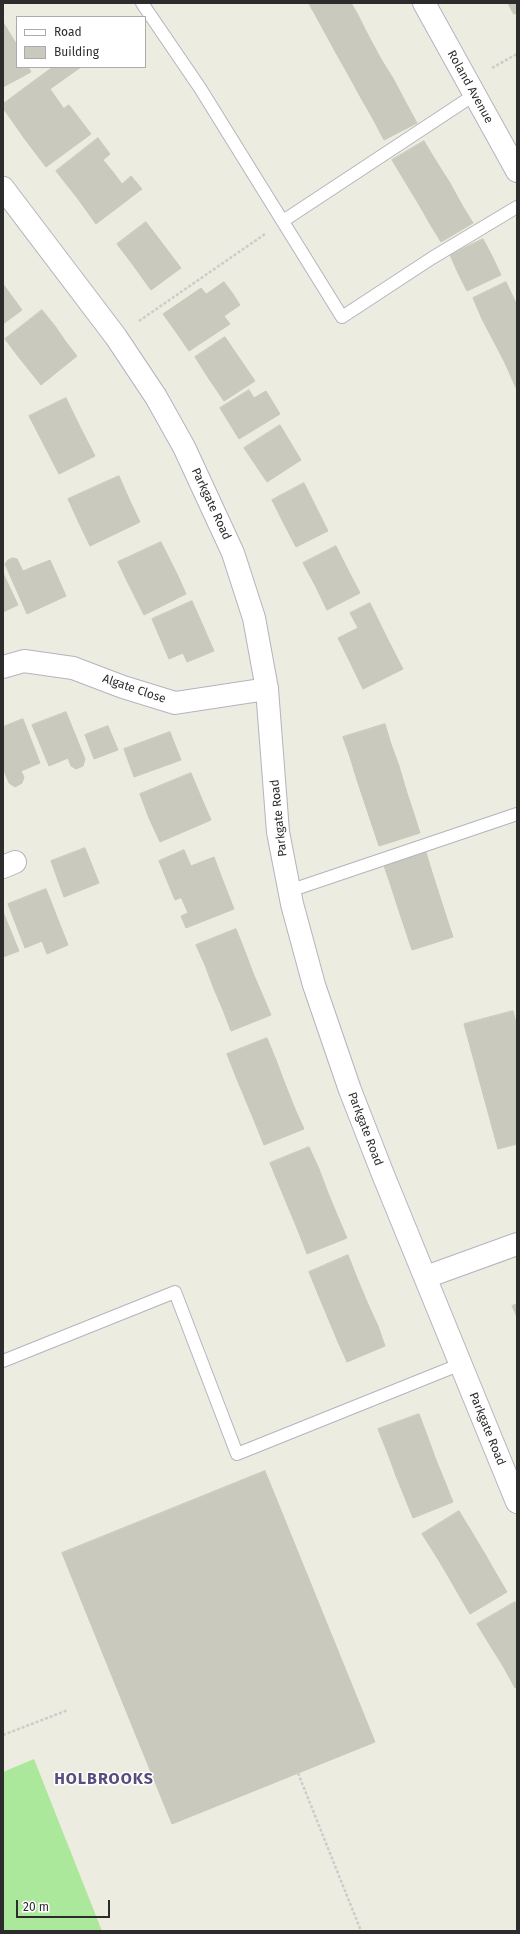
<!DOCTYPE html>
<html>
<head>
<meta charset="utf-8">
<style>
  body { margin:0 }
  #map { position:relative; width:520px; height:1934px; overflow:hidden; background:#edece0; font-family:"Fira Sans",sans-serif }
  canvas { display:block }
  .frame { position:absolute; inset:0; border:4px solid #2c2c2c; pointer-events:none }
  .legend { position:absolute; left:16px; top:16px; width:130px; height:52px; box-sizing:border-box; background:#fff; border:1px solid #ababab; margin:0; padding:5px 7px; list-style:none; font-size:12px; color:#2c2c2c }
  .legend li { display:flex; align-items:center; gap:8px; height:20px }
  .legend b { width:20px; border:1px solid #ababab }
  .scale { position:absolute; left:16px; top:1900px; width:94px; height:18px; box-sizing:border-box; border:2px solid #2c2c2c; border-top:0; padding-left:5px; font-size:12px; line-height:14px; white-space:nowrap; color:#2c2c2c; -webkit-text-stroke:3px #fff; paint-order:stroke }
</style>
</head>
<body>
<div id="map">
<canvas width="520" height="1934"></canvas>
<div class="frame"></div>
<ul class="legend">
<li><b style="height:5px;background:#fff"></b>Road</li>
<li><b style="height:11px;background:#c9c9be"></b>Building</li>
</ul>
<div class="scale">20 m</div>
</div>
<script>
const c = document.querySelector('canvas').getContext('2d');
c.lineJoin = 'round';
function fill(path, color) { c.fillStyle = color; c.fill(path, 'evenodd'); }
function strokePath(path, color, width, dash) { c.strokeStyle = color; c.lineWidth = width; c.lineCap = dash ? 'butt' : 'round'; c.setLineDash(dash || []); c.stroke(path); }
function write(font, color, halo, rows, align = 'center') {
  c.font = font + ' "Fira Sans",sans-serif'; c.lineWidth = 3; c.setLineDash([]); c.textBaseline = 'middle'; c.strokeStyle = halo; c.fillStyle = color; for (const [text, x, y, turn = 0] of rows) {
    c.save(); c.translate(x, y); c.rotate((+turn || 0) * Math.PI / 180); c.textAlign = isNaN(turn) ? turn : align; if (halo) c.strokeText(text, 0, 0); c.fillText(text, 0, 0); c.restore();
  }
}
const pitch = new Path2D(`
  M34 1759 102 1931H3V1772Z`);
const building = new Path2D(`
  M309 3H324L312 9Z
  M324 3H351L357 13 324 31 312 9Z
  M508 3H517V13L514 14Z
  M357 13 368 35 336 53 324 31Z
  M3 22 17 45 3 52Z
  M368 35 381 59 349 76 336 53Z
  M17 45V67H28L31 72 3 87V52Z
  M381 59 394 80 361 98 349 76Z
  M53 67H81L50 89 64 109 24 138 3 108V104Z
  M394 80 405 101 373 119 361 98Z
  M405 101 417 123 384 140 373 119Z
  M69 105 91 134 46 167 24 138Z
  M98 138 110 154 103 160 113 172 78 199 56 171Z
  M424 141 436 161 404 180 392 160Z
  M436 161 450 183 418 203 404 180Z
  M113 172 122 184 131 176 142 189 96 224 78 199Z
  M450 183 462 205 430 224 418 203Z
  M462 205 473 223 441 242 430 224Z
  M146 222 162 243 133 265 117 244Z
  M483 239 492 256 458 273 450 255Z
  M162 243 181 268 151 290 133 265Z
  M492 256 501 275 467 291 458 273Z
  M224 282 233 294 176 332 163 314 201 288 206 294Z
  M506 282 516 303 482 319 473 298Z
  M3 284 22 310 3 324Z
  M233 294 240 305 224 316 230 324 189 351 176 332Z
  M516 303 517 329 493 340 482 319Z
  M42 310 55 326 17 355 5 339Z
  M55 326 66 342 29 370 17 355Z
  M517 329V357L505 363 493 340Z
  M225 337 240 359 209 379 195 357Z
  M66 342 77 356 41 385 29 370Z
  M517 357V387L516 388 505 363Z
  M240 359 255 381 224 401 209 379Z
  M249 390 254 398 266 391 280 414 239 439 220 408Z
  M66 398 80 427 44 445 29 416Z
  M280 425 301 460 267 482 244 448Z
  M80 427 95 456 59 474 44 445Z
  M119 476 129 499 79 523 68 499Z
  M304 483 316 507 284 524 272 500Z
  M129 499 140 522 90 546 79 523Z
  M316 507 328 531 296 547 284 524Z
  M161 542 170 560 127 581 118 562Z
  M336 546 348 570 316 587 303 563Z
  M13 558 17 559 23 571 50 560 66 596 27 614 5 564 8 560Z
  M170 560 178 576 135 597 127 581Z
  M348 570 360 593 327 610 316 587Z
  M3 573 18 605 3 612Z
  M178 576 186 594 144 615 135 597Z
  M192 601 214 651 187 662 183 653 169 659 152 619Z
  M370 603 388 640 349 660 338 638 358 628 350 613Z
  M388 640 403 669 363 689 349 660Z
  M66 712 85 759 83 766 76 769 71 766 68 758 49 766 32 725Z
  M23 719 40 763 21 771 24 777 22 783 15 787 9 783 3 768V727Z
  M385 724 391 744 350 757 343 737Z
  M108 726 118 750 94 759 85 735Z
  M170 732 181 760 134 777 124 749Z
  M391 744 399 766 357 780 350 757Z
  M399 766 406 790 365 804 357 780Z
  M191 773 201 797 149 818 140 794Z
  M406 790 413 811 372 825 365 804Z
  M201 797 211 820 160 842 149 818Z
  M413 811 420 833 379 846 372 825Z
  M85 848 99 883 64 897 51 861Z
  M425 849 431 869 390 883 383 863Z
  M184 850 191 866 214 857 223 881 175 900 159 861Z
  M431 869 438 891 397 905 390 883Z
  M223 881 234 909 186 928 181 916 188 913 181 897Z
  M46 889 68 945 47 954 42 941 25 948 8 904Z
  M438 891 446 916 405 929 397 905Z
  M3 912 19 951 3 957Z
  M446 916 453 937 412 950 405 929Z
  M236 929 244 949 205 965 196 945Z
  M244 949 253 973 214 989 205 965Z
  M253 973 262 994 223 1010 214 989Z
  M262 994 271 1015 231 1031 223 1010Z
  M513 1011 517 1026V1144L498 1149 464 1024Z
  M267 1038 276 1060 236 1077 227 1054Z
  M276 1060 285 1084 246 1101 236 1077Z
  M285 1084 295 1109 256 1125 246 1101Z
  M295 1109 304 1129 264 1145 256 1125Z
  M309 1147 319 1169 279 1185 270 1163Z
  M319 1169 328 1193 289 1209 279 1185Z
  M328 1193 338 1217 299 1233 289 1209Z
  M338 1217 347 1238 307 1254 299 1233Z
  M348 1255 357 1278 318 1294 309 1272Z
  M357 1278 367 1302 328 1318 318 1294Z
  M367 1302 378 1326 338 1342 328 1318Z
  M517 1304V1317L512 1306Z
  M378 1326 385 1346 347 1362 338 1342Z
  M419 1414 428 1438 388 1454 378 1429Z
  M428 1438 436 1460 396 1476 388 1454Z
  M436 1460 445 1482 405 1498 396 1476Z
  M265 1471 375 1742 172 1824 62 1553Z
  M445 1482 453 1502 413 1518 405 1498Z
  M459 1511 473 1534 436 1556 422 1534Z
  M473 1534 485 1554 448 1576 436 1556Z
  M485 1554 497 1575 460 1597 448 1576Z
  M497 1575 507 1592 470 1614 460 1597Z
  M515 1602 517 1606V1631L491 1647 477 1624Z
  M517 1631V1658L503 1666 491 1647Z
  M517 1658V1687L515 1688 503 1666Z`);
const path = new Path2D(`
  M492 68 517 54
  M139 321 265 234
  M3 1735 68 1710
  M298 1773 361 1931`);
const service = new Path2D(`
  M142 3 200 88 342 317 432 258 517 207
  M283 221 474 95
  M289 891 517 814
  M3 1361 175 1292 237 1454 461 1364`);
const minor = new Path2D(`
  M424 3 517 171
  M3 667 24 661 73 668 123 687 175 703 267 689
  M3 867 15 862
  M426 1277 517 1244`);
const tertiary = new Path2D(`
  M3 188 116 337 156 397 184 447 233 553 254 618 267 689 278 832 292 904 314 985 350 1090 382 1172 517 1502`);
const streetNames = [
  ["Roland Avenue",470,87,61],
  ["Parkgate Road",211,504,65],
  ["Algate Close",134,689,19],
  ["Parkgate Road",279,818,-96],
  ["Parkgate Road",365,1129,69],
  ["Parkgate Road",487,1429,68]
];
const districtNames = [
  ["HOLBROOKS",104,1780]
];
fill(pitch, '#ace89b');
fill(building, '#c9c9be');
strokePath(building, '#c9c9b9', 1);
strokePath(service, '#b5b3bf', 14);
strokePath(minor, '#b5b3bf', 24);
strokePath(tertiary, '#b5b3bf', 24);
strokePath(path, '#ccc', 2.5, [3, 2]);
strokePath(service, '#fff', 12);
strokePath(minor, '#fff', 22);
strokePath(tertiary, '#fff', 22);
write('12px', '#2c2c2c', '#fff', streetNames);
c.letterSpacing = '1px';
write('bold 16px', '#564e7c', '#fff', districtNames);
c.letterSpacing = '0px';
</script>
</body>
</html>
